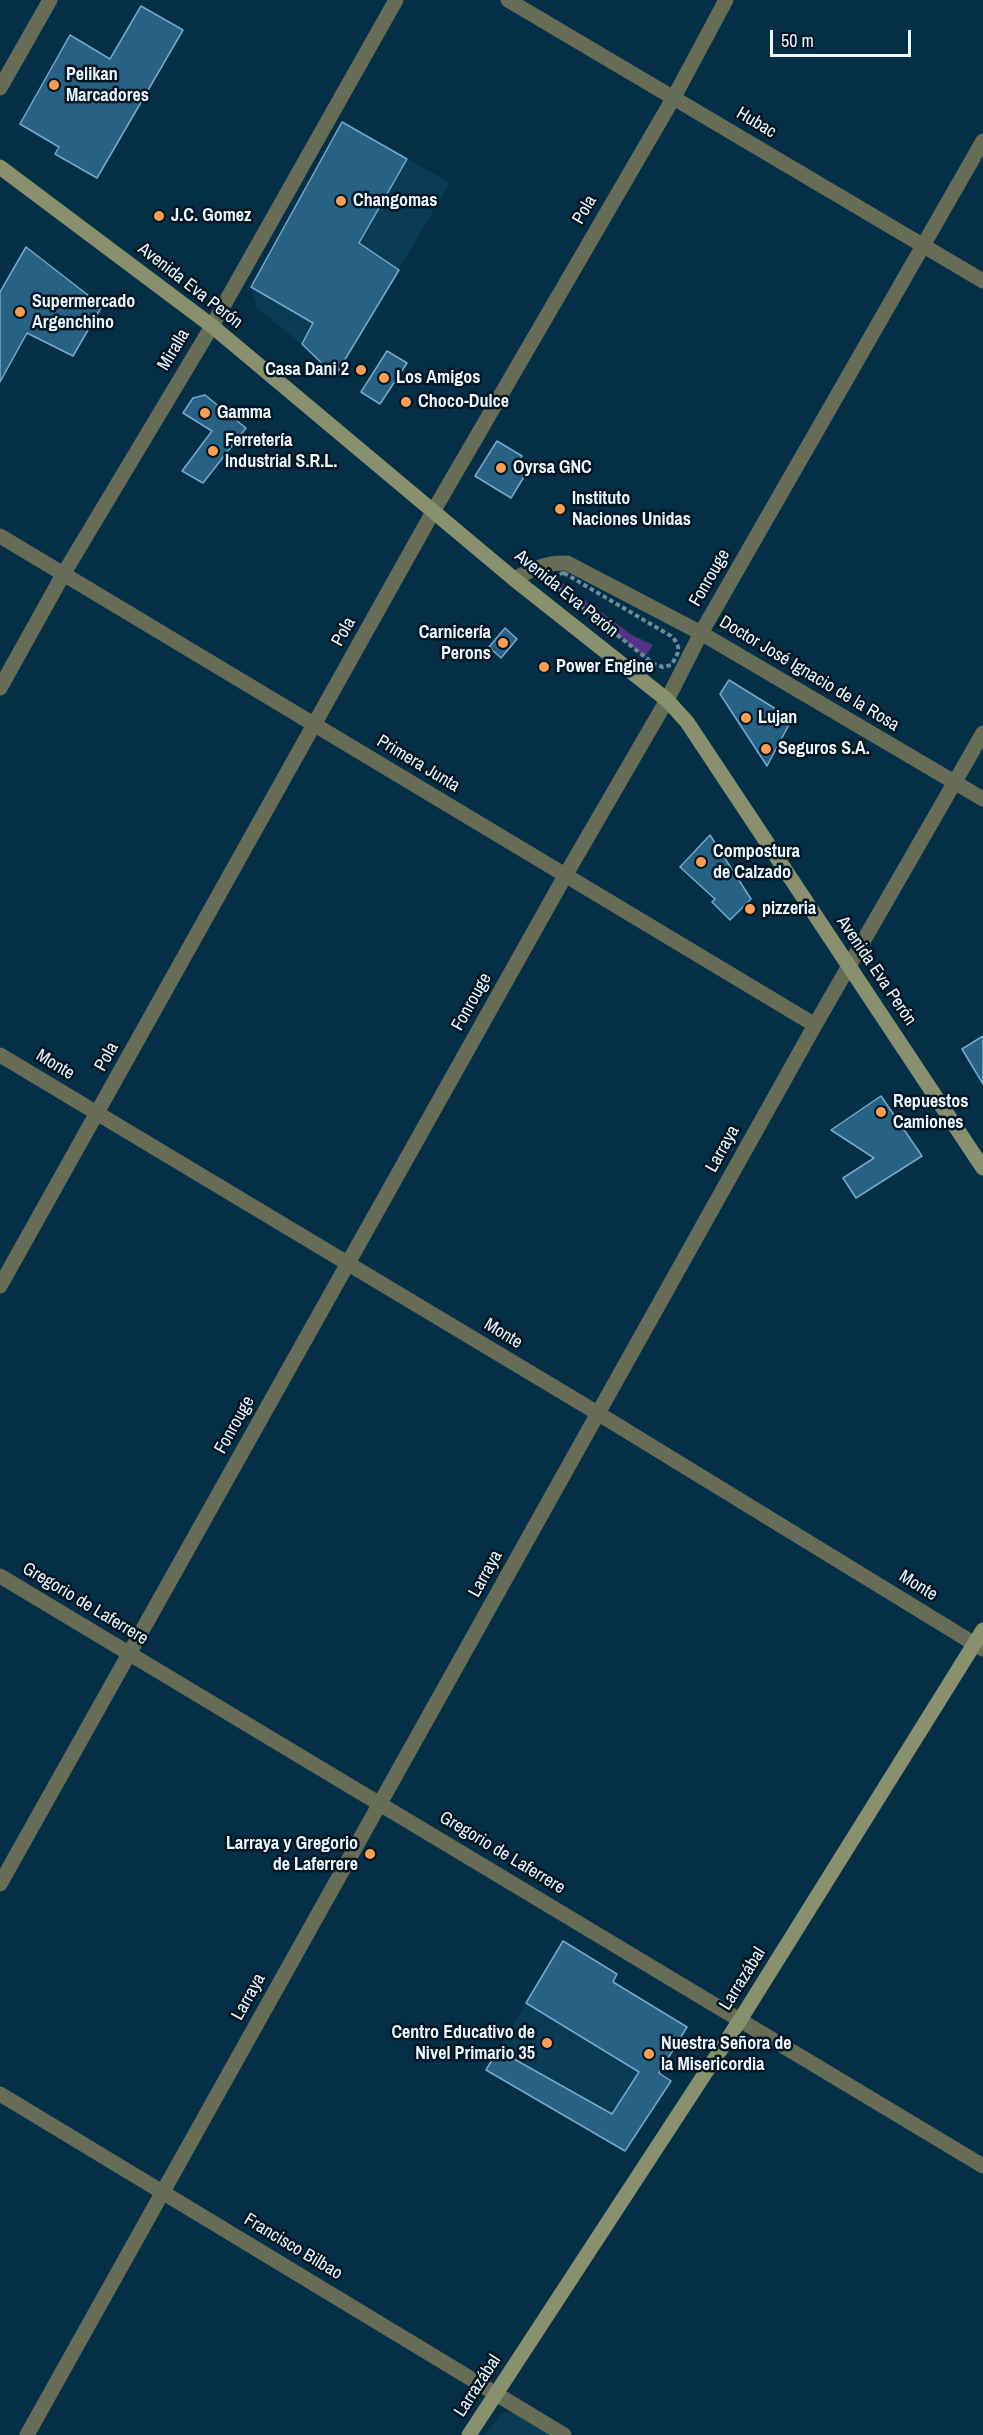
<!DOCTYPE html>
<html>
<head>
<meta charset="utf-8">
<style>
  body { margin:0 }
  #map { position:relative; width:983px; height:2435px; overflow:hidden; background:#052f46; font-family:"Archivo Narrow",sans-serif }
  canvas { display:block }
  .scale { position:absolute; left:770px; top:30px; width:141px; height:27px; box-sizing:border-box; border:3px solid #ebf6fd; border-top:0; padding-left:8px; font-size:18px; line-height:21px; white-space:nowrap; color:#ebf6fd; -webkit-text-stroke:4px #021623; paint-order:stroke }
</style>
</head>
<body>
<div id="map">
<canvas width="983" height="2435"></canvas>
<div class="scale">50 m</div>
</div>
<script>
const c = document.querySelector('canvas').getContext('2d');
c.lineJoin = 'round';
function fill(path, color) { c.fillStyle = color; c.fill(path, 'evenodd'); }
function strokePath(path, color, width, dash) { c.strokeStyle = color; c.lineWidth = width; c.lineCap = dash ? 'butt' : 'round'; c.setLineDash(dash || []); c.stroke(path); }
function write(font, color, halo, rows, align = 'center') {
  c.font = font + ' "Archivo Narrow",sans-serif'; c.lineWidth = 5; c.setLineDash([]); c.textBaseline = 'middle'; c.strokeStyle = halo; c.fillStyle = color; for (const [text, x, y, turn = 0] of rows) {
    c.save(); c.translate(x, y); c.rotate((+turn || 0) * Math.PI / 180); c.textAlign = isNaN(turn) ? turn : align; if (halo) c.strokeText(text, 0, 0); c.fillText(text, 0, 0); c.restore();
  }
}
const built = new Path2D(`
  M342 122 450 183 335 376 301 344 257 308 251 287Z
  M563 1941 617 1974 581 2035 639 2072 618 2117 604 2139 486 2070Z
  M512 2410 565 2435H485L500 2415Z`);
const green = new Path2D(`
  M559 581 632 635 653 645 645 657 559 589 555 583Z`);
const building = new Path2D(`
  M141 6 183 30 97 178 55 154 59 147 20 124 70 35 110 59Z
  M342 122 407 159 359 243 399 270 335 376 302 344 313 323 251 287Z
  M26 247 102 306 73 356 27 333 0 382V292Z
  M387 351 407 363 380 404 361 392Z
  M205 395 246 428 203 483 182 471 212 431 183 413 193 398Z
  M497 441 522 456 516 465 527 472 511 498 475 476Z
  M505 628 517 639 501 658 489 647Z
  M729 680 792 719 767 766 720 694Z
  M710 835 751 899 730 920 712 902 715 899 680 867Z
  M983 1036V1084L962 1049Z
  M881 1096 922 1156 856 1198 843 1178 874 1158 831 1130Z
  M563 1941 617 1974 613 1982 687 2027 659 2073 671 2081 625 2151 486 2070 498 2050 612 2114 639 2072 526 2003Z`);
const path = new Path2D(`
  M564 573 671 636C682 646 679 654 671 665L663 667 654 664 559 589 554 579 559 574Z`);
const street = new Path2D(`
  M508 0 983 281
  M0 88 50 0
  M0 536 815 1025
  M514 579C533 569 546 562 567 563L701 633 983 799
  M0 688 64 573 212 326 396 0
  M0 1055 599 1414 983 1649
  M0 1286 434 510 674 97 726 0
  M0 1576 983 2166
  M0 1884 565 876 667 700 701 633 983 141
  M0 2094 564 2435
  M27 2435 815 1025 983 733`);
const secondary = new Path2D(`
  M0 167 212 326 514 579 667 700 687 722 983 1168
  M469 2435 740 2020 983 1630`);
const markers = [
  [54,85,6,"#fb9e51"],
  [341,201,6,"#fb9e51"],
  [159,216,6,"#fb9e51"],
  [20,312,6,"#fb9e51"],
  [361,370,6,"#fb9e51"],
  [384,378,6,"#fb9e51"],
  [406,402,6,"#fb9e51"],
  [205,413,6,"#fb9e51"],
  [213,451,6,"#fb9e51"],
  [501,468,6,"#fb9e51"],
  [560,509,6,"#fb9e51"],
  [503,643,6,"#fb9e51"],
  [544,667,6,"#fb9e51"],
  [746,718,6,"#fb9e51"],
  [766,749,6,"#fb9e51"],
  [701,862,6,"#fb9e51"],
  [750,909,6,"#fb9e51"],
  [881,1112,6,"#fb9e51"],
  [370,1854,6,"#fb9e51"],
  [547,2043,6,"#fb9e51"],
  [649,2054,6,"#fb9e51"]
];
const poiNames = [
  ["Pelikan",66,75],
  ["Marcadores",66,96],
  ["Changomas",353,201],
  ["J.C. Gomez",171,216],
  ["Supermercado",32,302],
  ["Argenchino",32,323],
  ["Casa Dani 2",349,370,"right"],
  ["Los Amigos",396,378],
  ["Choco-Dulce",418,402],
  ["Gamma",217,413],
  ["Ferretería",225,441],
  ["Industrial S.R.L.",225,462],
  ["Oyrsa GNC",513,468],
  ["Instituto",572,499],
  ["Naciones Unidas",572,520],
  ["Carnicería",491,633,"right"],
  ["Perons",491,654,"right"],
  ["Power Engine",556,667],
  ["Lujan",758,718],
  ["Seguros S.A.",778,749],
  ["Compostura",713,852],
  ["de Calzado",713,873],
  ["pizzeria",762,909],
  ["Repuestos",893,1102],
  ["Camiones",893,1123],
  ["Larraya y Gregorio",358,1844,"right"],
  ["de Laferrere",358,1865,"right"],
  ["Centro Educativo de",535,2033,"right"],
  ["Nivel Primario 35",535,2054,"right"],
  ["Nuestra Señora de",661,2044],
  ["la Misericordia",661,2065]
];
const streetNames = [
  ["Hubac",756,123,31],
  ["Pola",585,210,-60],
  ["Avenida Eva Perón",190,286,38],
  ["Miralla",174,350,-59],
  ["Fonrouge",710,578,-60],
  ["Avenida Eva Perón",566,594,39],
  ["Pola",344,632,-61],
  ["Doctor José Ignacio de la Rosa",809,674,31],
  ["Primera Junta",418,764,31],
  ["Avenida Eva Perón",876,971,56],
  ["Fonrouge",472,1002,-61],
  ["Pola",107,1057,-61],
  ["Monte",55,1065,31],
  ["Larraya",723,1149,-61],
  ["Monte",503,1334,31],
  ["Fonrouge",235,1425,-61],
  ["Larraya",486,1574,-61],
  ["Monte",918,1586,32],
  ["Gregorio de Laferrere",85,1604,31],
  ["Gregorio de Laferrere",502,1853,31],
  ["Larrazábal",743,1979,-58],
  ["Larraya",249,1997,-61],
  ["Francisco Bilbao",293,2247,31],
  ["Larrazábal",478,2386,-57]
];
fill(built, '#093b54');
fill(green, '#533387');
fill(building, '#276285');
strokePath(building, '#75a9cb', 1.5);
strokePath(path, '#6e8a9a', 4, [4.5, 3]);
strokePath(street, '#676c56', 15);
strokePath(secondary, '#88906d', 15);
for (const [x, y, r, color] of markers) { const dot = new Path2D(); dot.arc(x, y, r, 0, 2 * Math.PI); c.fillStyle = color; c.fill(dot); strokePath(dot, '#021623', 2); }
write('bold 18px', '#ebf6fd', '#021623', poiNames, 'left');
write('18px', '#ebf6fd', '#021623', streetNames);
</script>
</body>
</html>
